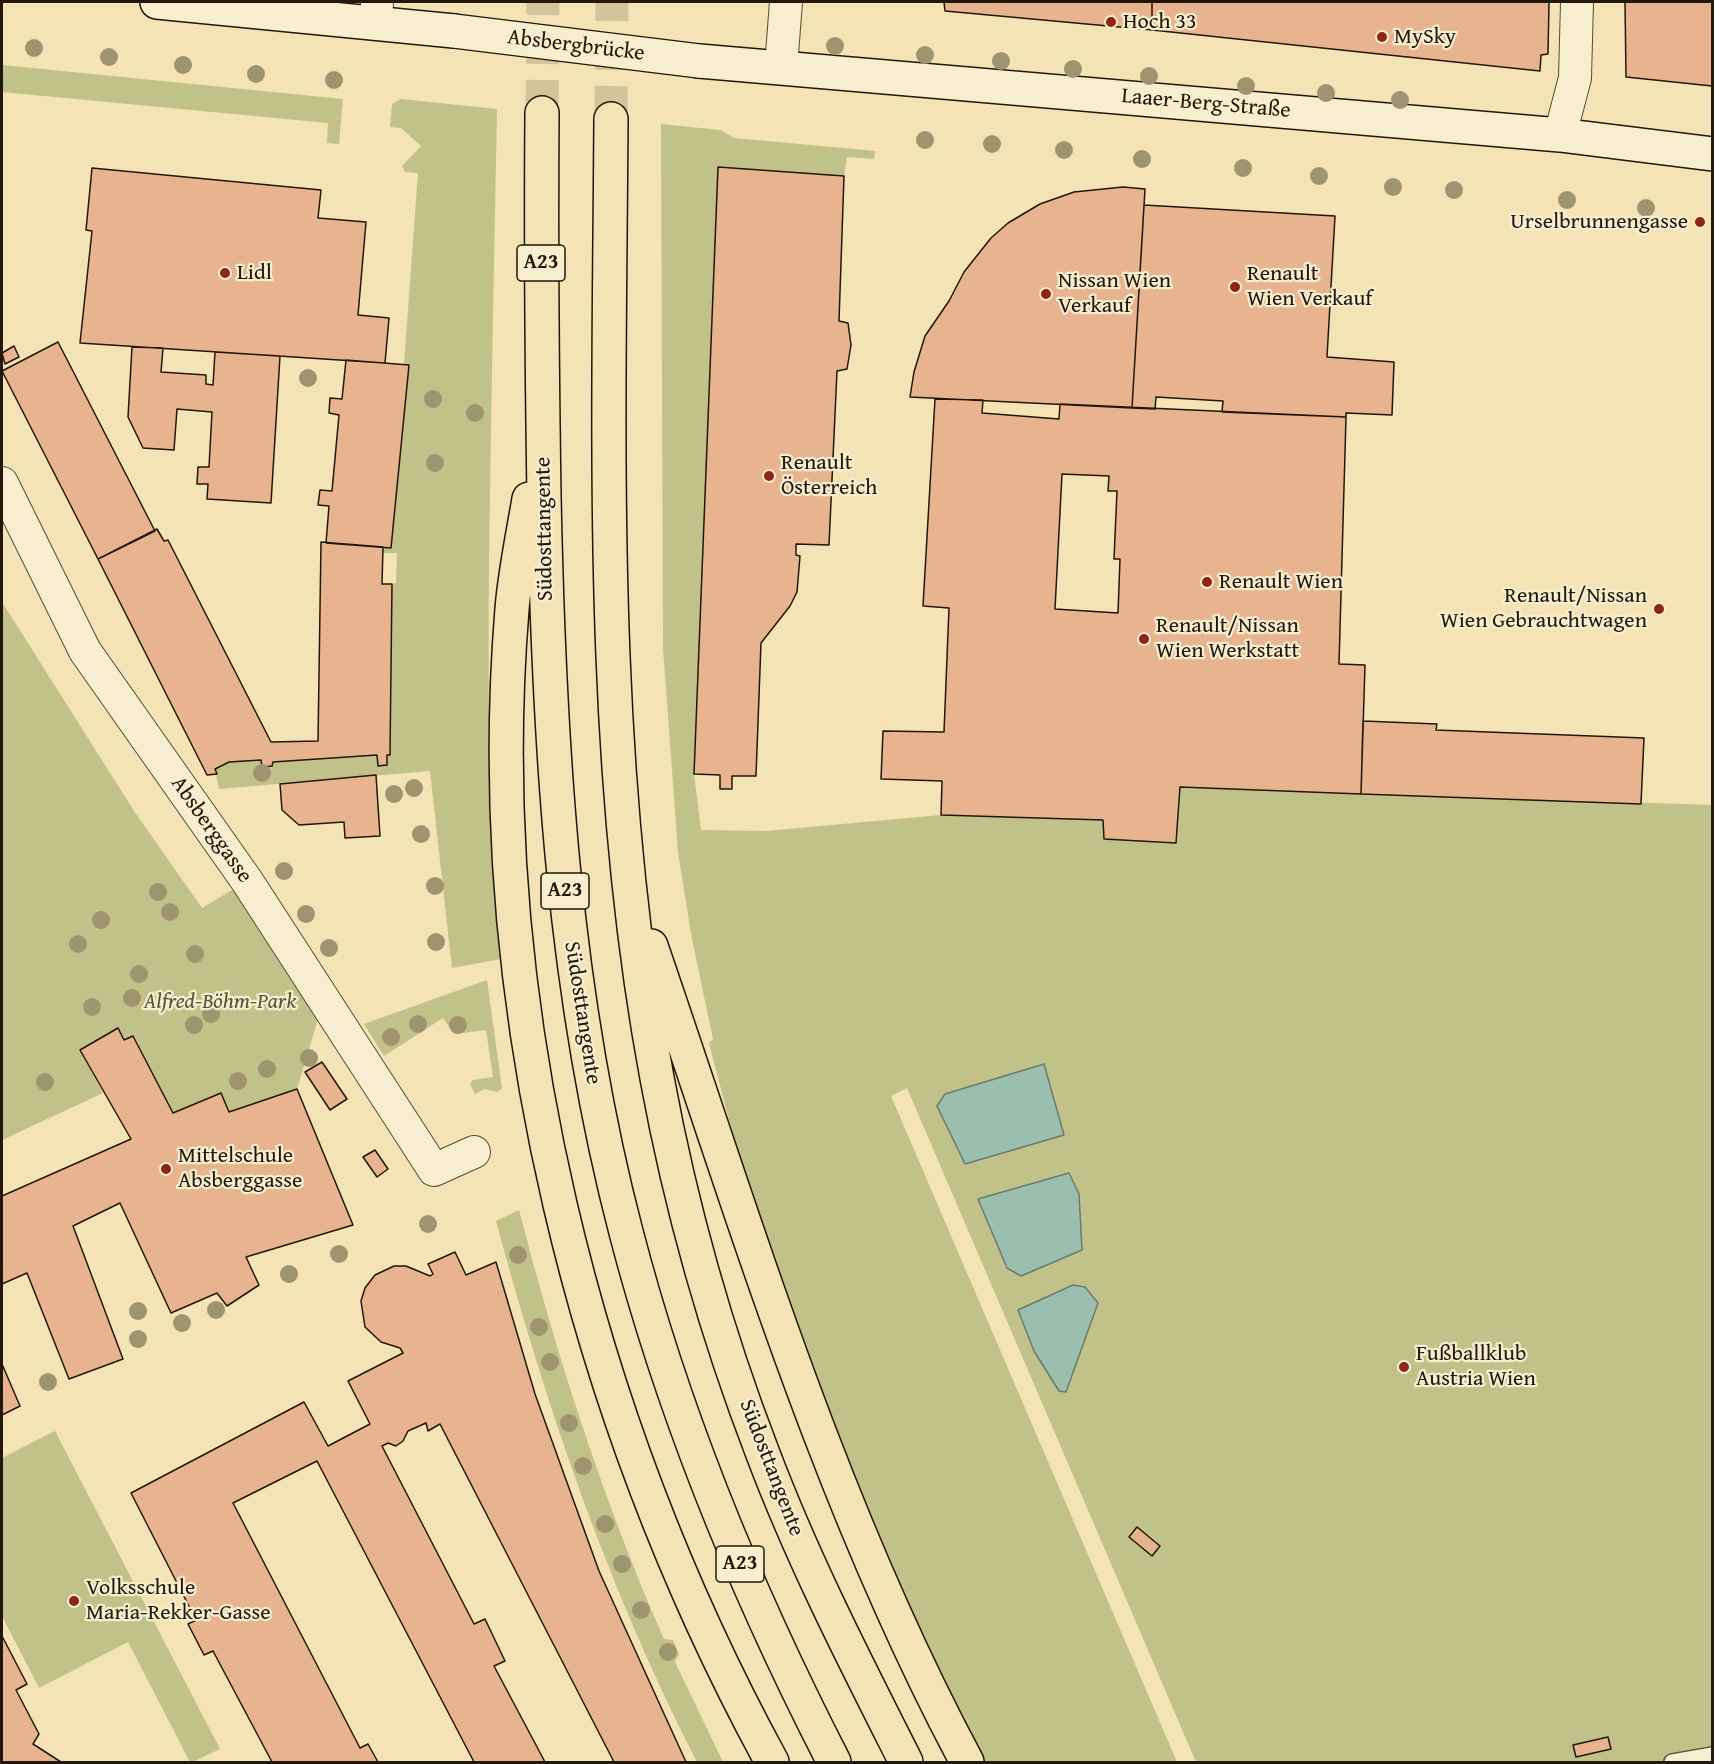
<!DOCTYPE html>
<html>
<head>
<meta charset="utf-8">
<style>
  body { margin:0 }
  #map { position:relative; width:1714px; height:1764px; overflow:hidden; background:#f3e3b5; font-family:"Gentium Book Plus",serif }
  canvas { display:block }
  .frame { position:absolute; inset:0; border:3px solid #21170a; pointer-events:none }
</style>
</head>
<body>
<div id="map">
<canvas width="1714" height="1764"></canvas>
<div class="frame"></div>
</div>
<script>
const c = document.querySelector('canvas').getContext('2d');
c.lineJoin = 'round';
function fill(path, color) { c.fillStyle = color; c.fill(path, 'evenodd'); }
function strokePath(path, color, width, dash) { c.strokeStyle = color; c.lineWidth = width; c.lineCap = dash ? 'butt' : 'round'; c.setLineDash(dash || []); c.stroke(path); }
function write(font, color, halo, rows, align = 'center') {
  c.font = font + ' "Gentium Book Plus",serif'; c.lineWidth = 4.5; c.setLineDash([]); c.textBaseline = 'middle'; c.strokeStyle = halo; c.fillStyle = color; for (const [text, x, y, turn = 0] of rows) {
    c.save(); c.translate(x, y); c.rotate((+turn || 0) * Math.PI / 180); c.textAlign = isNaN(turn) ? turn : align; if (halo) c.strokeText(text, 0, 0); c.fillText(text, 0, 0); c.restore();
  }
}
const green = new Path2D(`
  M2 65 343 99 339 144 327 143 328 123 2 92Z
  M401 99 497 109C494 260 491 410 489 561 488 695 488 827 501 959L452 968 430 771 219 789 215 769 229 762 261 760 262 767 272 766 273 762 377 755 378 766 387 765V755L390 754 392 584 396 583 397 553H383V547H391L409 365 404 364 418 173 405 172 402 166 421 146 401 128 390 127 392 104Z
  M661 124 720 130 734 138 875 151 874 159 847 157 844 176 718 168 694 774 701 830 766 831 941 815 1103 820 1104 839 1176 843 1180 787 1712 805V1762H1196L907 1088 891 1096 1177 1762H986L915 1627 873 1534 766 1243 735 1143 709 1043 713 1039 691 934 678 852 663 648Z
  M2 602 134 811 202 908 247 881 324 999 297 1089 229 1112 221 1093 173 1113 134 1036 124 1040 118 1028 80 1050 103 1093 2 1140Z
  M487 980 502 1088 498 1092 484 1089 475 1094 470 1084 473 1080 493 1077 486 1030 454 1034 443 1018 384 1056 364 1024Z
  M519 1210C557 1357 603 1500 664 1639L673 1640 679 1654 675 1662 723 1762H697C609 1591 546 1407 496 1221Z
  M55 1431 220 1749 193 1762H190L128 1642 39 1688 2 1616V1458Z`);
const water = new Path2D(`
  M1044 1064 1064 1135 965 1164 937 1106 945 1094Z
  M1069 1173 1079 1194 1082 1250 1021 1276 1007 1268 978 1199Z
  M1073 1285 1085 1287 1098 1303 1066 1392 1059 1391 1034 1351 1018 1310Z`);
const building = new Path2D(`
  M813 2H1152V30L945 11 944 2Z
  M1152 2H1549L1548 54 1541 55 1540 71 1152 30Z
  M1625 2H1712V86L1626 77Z
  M718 167 844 176 839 321 848 323 851 345 847 369 837 371 829 545 796 544V555L800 556 797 592 790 606 761 643 756 776H732V789H720V775L694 774Z
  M92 168 321 190 318 218 366 222 358 315 389 318 385 363 80 343 92 231 86 230Z
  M1123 187 1145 189 1132 408 910 397 914 372 925 336 949 301 964 272 991 238 1008 223 1040 204 1074 192Z
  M1144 205 1335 216 1327 357 1394 362 1392 415 1346 413V417L1222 412 1223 401 1156 397 1155 409 1132 408Z
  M58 342 155 531 98 559 2 371Z
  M14 346 19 357 5 364 2 353Z
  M132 347 163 348 161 372 206 375V384L213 385 215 352 280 356 271 503 207 499 208 484H197L198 467H209L212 412 177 409 174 450 143 448 128 417Z
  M346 360 409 365 391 548 326 543 329 506 318 505 320 490 332 491 339 415 329 413 330 398 342 399Z
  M935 399 983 400 982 413 1059 419 1060 404 1346 417 1339 664 1365 665 1361 794 1180 787 1176 843 1104 839 1103 820 941 815 942 781 881 779 883 731 944 732 949 608 923 606ZM1062 474 1109 476 1108 491H1117L1114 559H1120L1118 613 1055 609Z
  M157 529 164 541 168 540 271 742 318 741 321 542 383 547 382 584H392L390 755H387V765L378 766 377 755 273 762 272 766 262 767 261 760 229 762 215 769 217 774 207 775 98 559Z
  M1363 721 1437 724 1436 730 1644 738 1641 804 1361 794Z
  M376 775 380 836 345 838 344 822 299 825 282 810 280 784Z
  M118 1028 124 1040 133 1036 173 1113 221 1093 229 1112 297 1089 353 1225 246 1257 259 1285 227 1306 217 1293 171 1313 120 1203 73 1226 123 1359 69 1379 27 1273 2 1284V1196L131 1139 80 1050Z
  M322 1062 347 1099 330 1110 305 1072Z
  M375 1150 388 1169 377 1177 363 1157Z
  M455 1252 466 1275 496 1262 535 1394 599 1571 686 1762H614L440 1424 428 1431 426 1423 408 1431 403 1441 396 1446 388 1443 382 1446 474 1624 485 1619 505 1661 494 1666 545 1762H474L317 1461 233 1503 360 1748 368 1744 378 1762H272L213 1651 204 1655 188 1624 196 1620 131 1493 304 1402 328 1446 370 1424 348 1381 403 1353 400 1348 381 1342 365 1327 361 1301 365 1288 375 1275 394 1266H406L430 1276 433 1274 428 1264Z
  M2 1364 20 1406 2 1415Z
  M1137 1527 1160 1546 1152 1556 1129 1537Z
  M2 1636 27 1684 16 1690 39 1734 33 1744 61 1762H2Z
  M1608 1737 1611 1749 1576 1757 1573 1745Z`);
const highwayTunnel = new Path2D(`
  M542 113 543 2
  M611 119 612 2`);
const lane = new Path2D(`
  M1672 1762 1712 1755`);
const street = new Path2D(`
  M376 23 377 2
  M781 67 786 2
  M1560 135 1575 78 1577 2
  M2 483 85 651 247 881 434 1170 474 1152`);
const secondary = new Path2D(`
  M157 2 454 31
  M699 61 1560 135 1712 154`);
const highway = new Path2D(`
  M542 113C541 241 542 368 544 496 549 744 563 992 626 1232 674 1417 747 1593 834 1762
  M611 119C609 439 598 762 657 1078 680 1203 717 1335 763 1454 803 1560 855 1661 906 1762
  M529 499C523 535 515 572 512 609 480 1001 585 1419 772 1762
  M651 946C746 1223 829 1504 967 1762`);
const secondaryBridge = new Path2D(`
  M454 31 699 61`);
const trees = [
  [835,46],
  [34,48],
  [925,55],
  [109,57],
  [1001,61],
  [183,65],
  [1073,69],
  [256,74],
  [1149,76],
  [334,80],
  [1246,86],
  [1326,93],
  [1400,100],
  [925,140],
  [992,144],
  [1064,150],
  [1142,159],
  [1243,168],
  [1319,176],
  [1393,187],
  [1454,190],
  [1567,200],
  [1646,208],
  [308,378],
  [433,399],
  [475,413],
  [435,463],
  [262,773],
  [414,788],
  [394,794],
  [421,834],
  [284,871],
  [435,886],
  [158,892],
  [170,912],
  [306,914],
  [101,920],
  [436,942],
  [78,944],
  [329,948],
  [195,954],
  [139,974],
  [132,998],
  [92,1007],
  [211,1014],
  [418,1024],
  [194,1025],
  [458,1025],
  [391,1037],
  [309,1058],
  [267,1069],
  [238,1081],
  [45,1082],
  [428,1224],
  [339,1254],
  [518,1255],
  [289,1274],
  [216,1310],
  [138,1311],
  [182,1323],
  [539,1327],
  [138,1339],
  [550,1362],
  [48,1382],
  [569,1423],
  [583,1466],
  [605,1524],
  [622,1564],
  [641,1610],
  [668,1652]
];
const markers = [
  [1111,22,6,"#8f2418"],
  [1382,37,6,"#8f2418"],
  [1700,222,6,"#8f2418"],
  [225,273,6,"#8f2418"],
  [1235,287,6,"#8f2418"],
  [1046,294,6,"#8f2418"],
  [769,476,6,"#8f2418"],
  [1207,582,6,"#8f2418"],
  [1659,609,6,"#8f2418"],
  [1144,639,6,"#8f2418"],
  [166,1169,6,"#8f2418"],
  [1404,1367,6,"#8f2418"],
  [74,1601,6,"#8f2418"]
];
const shields = [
  [541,263,48],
  [565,891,48],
  [740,1564,48]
];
const shieldNames = [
  ["A23",541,263],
  ["A23",565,891],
  ["A23",740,1564]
];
const poiNames = [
  ["Hoch 33",1123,22],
  ["MySky",1394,37],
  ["Urselbrunnengasse",1688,222,"right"],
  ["Lidl",237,273],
  ["Renault",1247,274],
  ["Wien Verkauf",1247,299],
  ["Nissan Wien",1058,281],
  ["Verkauf",1058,306],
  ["Renault",781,463],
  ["Österreich",781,488],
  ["Renault Wien",1219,582],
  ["Renault/Nissan",1647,596,"right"],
  ["Wien Gebrauchtwagen",1647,621,"right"],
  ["Renault/Nissan",1156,626],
  ["Wien Werkstatt",1156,651],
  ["Mittelschule",178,1156],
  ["Absberggasse",178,1181],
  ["Fußballklub",1416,1354],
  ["Austria Wien",1416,1379],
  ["Volksschule",86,1588],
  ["Maria-Rekker-Gasse",86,1613]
];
const streetNames = [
  ["Absbergbrücke",576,46,7],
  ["Laaer-Berg-Straße",1206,104,5],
  ["Südosttangente",545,529,-91],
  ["Absberggasse",211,830,55],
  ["Südosttangente",582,1013,81],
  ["Südosttangente",771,1468,69]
];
const parkNames = [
  ["Alfred-Böhm-Park",220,1002]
];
fill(green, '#c0c28a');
fill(water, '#9bbeaf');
strokePath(water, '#6a7b6d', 1.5);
fill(building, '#e8b38f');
strokePath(building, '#21170a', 1.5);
strokePath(highwayTunnel, '#d4c49b', 33, [33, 16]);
strokePath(lane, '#564a35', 18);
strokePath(street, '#564a35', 34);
strokePath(secondary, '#21170a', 36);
strokePath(highway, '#21170a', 36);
strokePath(lane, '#f7edcf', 15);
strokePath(street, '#f7edcf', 32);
strokePath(secondary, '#f7edcf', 33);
strokePath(highway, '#f3e3b5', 33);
strokePath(secondaryBridge, '#21170a', 36, []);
strokePath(secondaryBridge, '#f7edcf', 33);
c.fillStyle = '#9e9470';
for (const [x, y] of trees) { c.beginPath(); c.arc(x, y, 9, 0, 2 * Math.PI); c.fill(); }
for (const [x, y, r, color] of markers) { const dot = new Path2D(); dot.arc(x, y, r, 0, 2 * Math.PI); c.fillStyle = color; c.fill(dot); strokePath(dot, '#f7edcf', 2); }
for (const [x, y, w] of shields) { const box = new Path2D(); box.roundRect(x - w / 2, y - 18, w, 36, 4.5); c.fillStyle = '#f7edcf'; c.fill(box); strokePath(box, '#21170a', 1.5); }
write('bold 21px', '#21170a', null, shieldNames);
write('22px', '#21170a', '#f7edcf', poiNames, 'left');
write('22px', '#21170a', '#f7edcf', streetNames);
write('italic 22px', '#595337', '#f7edcf', parkNames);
</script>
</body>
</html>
